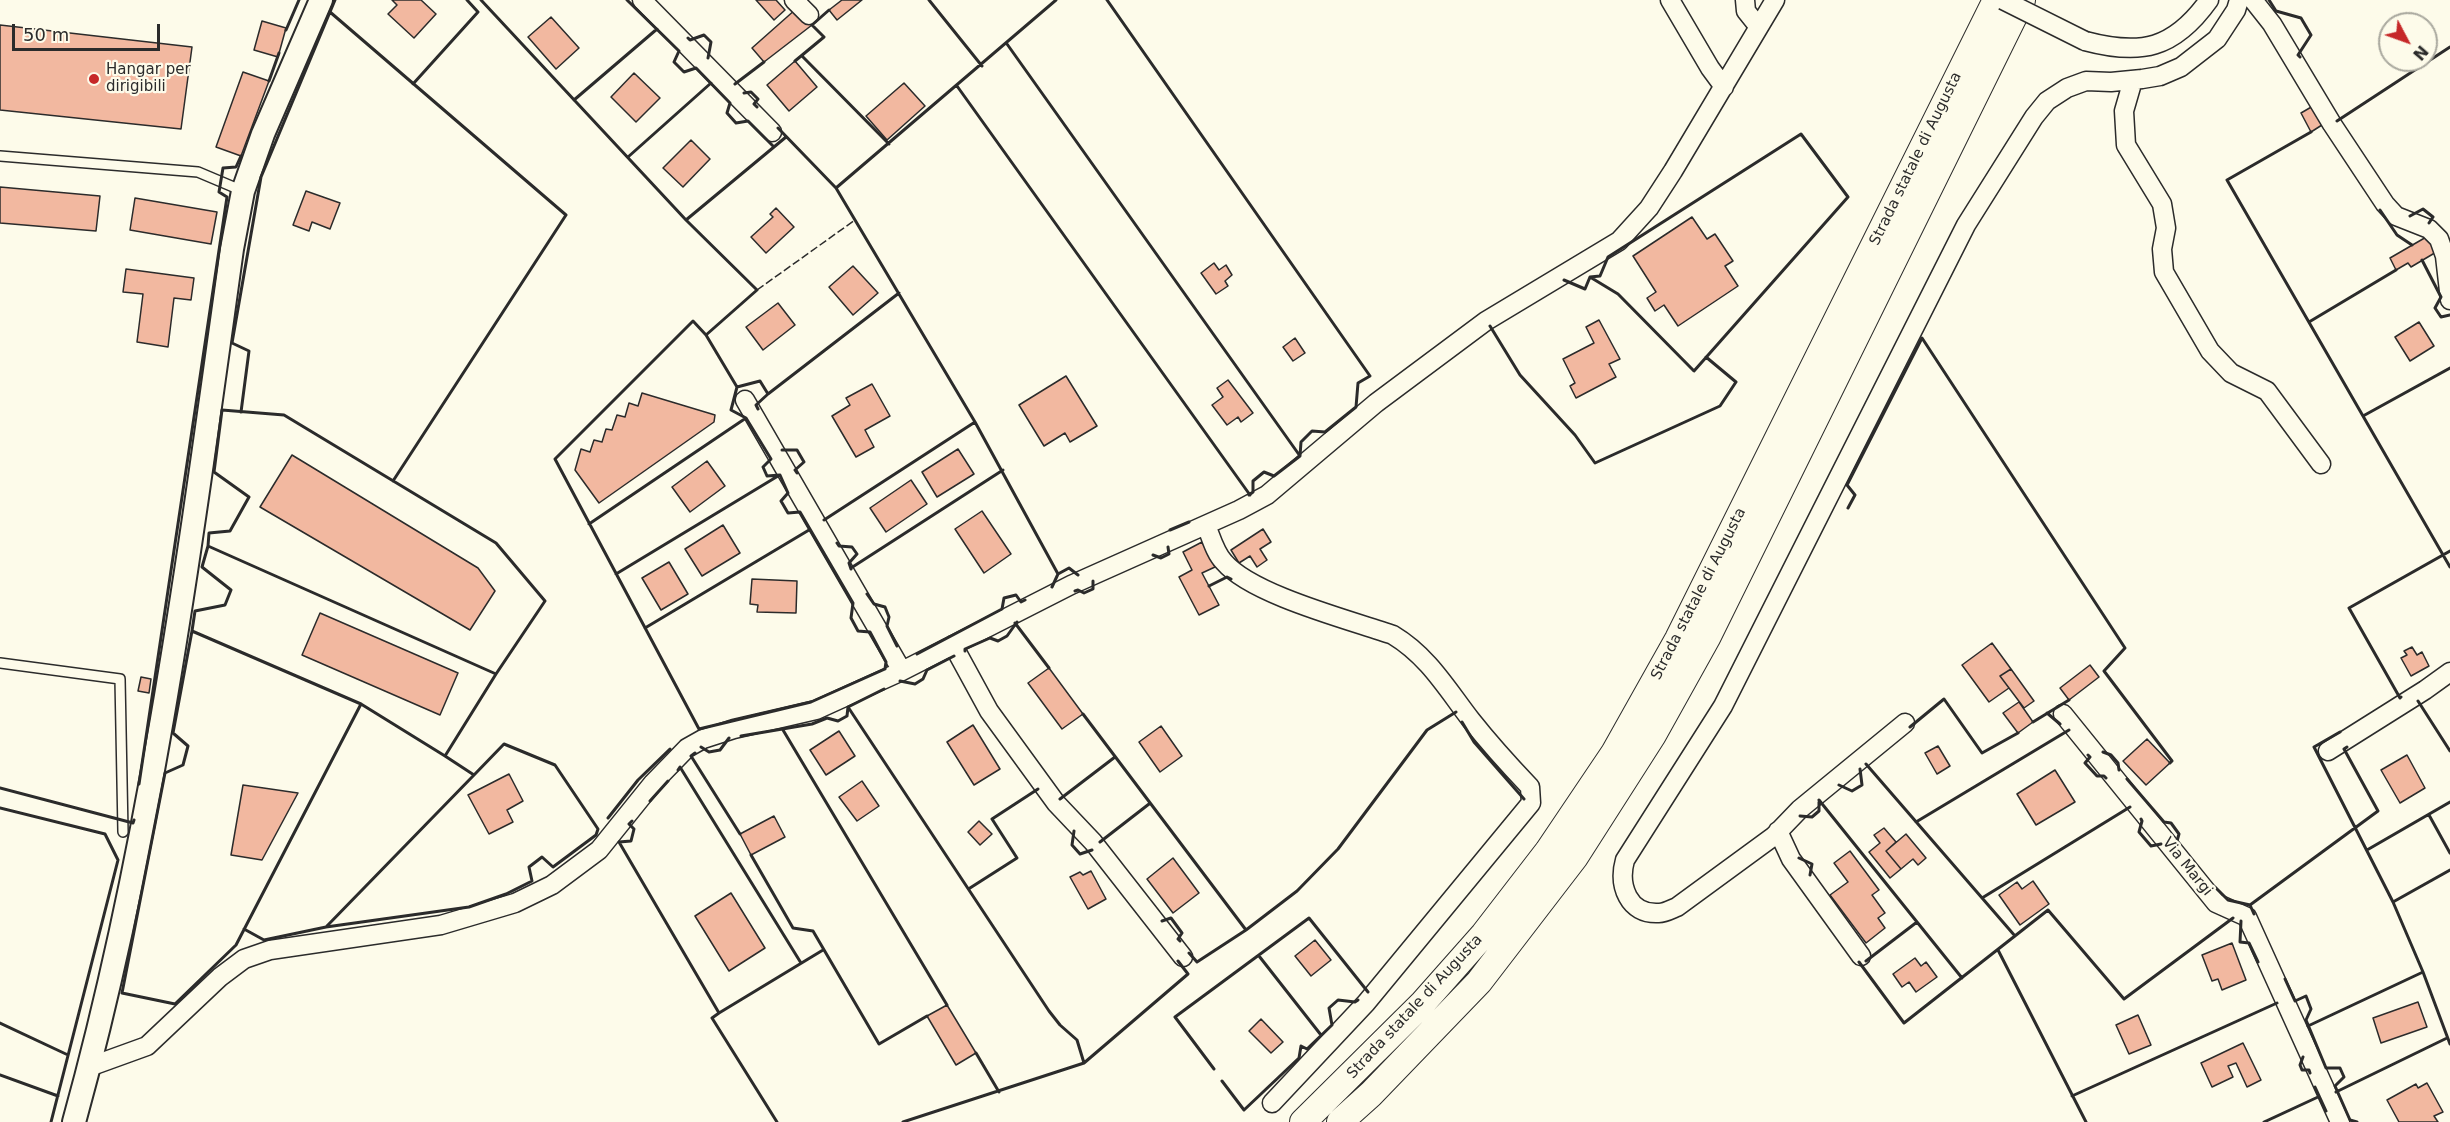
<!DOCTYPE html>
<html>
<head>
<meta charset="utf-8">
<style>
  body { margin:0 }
  #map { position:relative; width:2450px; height:1122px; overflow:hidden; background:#fdfbea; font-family:"DejaVu Sans",sans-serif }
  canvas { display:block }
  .north { position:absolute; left:2378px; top:12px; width:60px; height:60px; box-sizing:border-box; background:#fdfbea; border:2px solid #a9a89e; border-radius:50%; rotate:131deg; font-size:16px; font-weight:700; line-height:24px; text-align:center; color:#2b2b2b }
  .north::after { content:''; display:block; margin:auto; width:21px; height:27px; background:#c62828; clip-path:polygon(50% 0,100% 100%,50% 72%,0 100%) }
  .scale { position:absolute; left:12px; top:24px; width:148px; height:27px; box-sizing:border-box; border:3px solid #2b2b2b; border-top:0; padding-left:8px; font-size:18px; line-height:21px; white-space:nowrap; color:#2b2b2b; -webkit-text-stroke:4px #fdfbea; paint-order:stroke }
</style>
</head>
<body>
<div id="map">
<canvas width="2450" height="1122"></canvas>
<div class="north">N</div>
<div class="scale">50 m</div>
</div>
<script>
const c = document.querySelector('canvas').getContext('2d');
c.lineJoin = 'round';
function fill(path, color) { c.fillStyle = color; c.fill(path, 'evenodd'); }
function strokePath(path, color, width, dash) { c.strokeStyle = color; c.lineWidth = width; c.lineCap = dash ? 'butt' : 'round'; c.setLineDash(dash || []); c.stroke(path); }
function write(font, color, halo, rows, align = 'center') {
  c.font = font + ' "DejaVu Sans",sans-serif'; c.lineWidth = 4.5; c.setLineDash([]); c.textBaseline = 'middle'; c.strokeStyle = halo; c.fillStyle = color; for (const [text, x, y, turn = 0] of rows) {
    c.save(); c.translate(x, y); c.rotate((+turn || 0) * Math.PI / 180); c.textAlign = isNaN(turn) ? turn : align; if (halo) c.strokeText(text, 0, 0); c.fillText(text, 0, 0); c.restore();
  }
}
const building = new Path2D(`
  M392 0H421L436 14 414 38 388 14 397 5Z
  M756 0H776L785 10 774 20Z
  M842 0H862L837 20 829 10Z
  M796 9 812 25 764 62 752 48Z
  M551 17 579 48 556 69 528 37Z
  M262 21 286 28 278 57 254 50Z
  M0 25 192 47 181 129 0 110Z
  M795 61 817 87 789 111 767 85Z
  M243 72 269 81 241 156 216 147Z
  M634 73 660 98 636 122 611 97Z
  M904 83 925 106 887 140 866 116Z
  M2313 106 2322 125 2311 132 2301 113Z
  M691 140 710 159 683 187 663 168Z
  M0 187 100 196 96 231 0 223Z
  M306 191 340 203 330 229 312 222 309 231 293 225Z
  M135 198 217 212 211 244 130 230Z
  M776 208 794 227 766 253 751 237 773 217 770 214Z
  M1692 217 1707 239 1715 234 1733 261 1725 266 1738 286 1678 326 1664 305 1655 311 1647 298 1656 292 1633 256Z
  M2428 236 2438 251 2411 267 2408 263 2396 270 2390 258Z
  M1214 263 1219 270 1226 265 1232 275 1225 281 1228 286 1216 294 1201 273Z
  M853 266 878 293 853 315 829 287Z
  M126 269 194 278 191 300 174 298 168 347 137 342 143 294 123 292Z
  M778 303 795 325 763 350 746 327Z
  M1599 320 1620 359 1609 364 1616 377 1576 398 1570 386 1575 383 1563 359 1594 343 1586 327Z
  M2419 322 2434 346 2410 361 2395 337Z
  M1295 338 1305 353 1293 361 1283 347Z
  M1066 376 1097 426 1070 442 1065 433 1044 446 1019 405Z
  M1228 380 1253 413 1241 422 1238 417 1227 425 1212 405 1223 397 1217 388Z
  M872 384 890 416 865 430 874 447 856 457 832 416 850 405 846 398Z
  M642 393 715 415 714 422 599 503 575 470 581 449 590 452 594 440 602 442 606 429 612 430 617 415 625 417 629 403 638 406Z
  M958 449 974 474 937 497 922 472Z
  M292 455 478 568 495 591 470 630 260 507Z
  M707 461 725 486 690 512 672 487Z
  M911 480 927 504 886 532 870 508Z
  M982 511 1011 554 984 573 955 529Z
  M723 525 740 553 702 576 685 549Z
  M1263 529 1271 542 1260 549 1267 560 1257 567 1250 556 1239 563 1231 550Z
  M1202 542 1215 567 1202 573 1219 605 1199 615 1179 577 1192 570 1183 552Z
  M669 562 688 594 661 610 642 578Z
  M752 579 797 581 796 613 757 612 758 605 750 604Z
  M320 613 458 673 440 715 302 655Z
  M1992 643 2011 669 2000 676 2009 688 1989 702 1962 665Z
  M2412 647 2417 655 2422 652 2429 666 2411 676 2401 658 2407 655 2404 651Z
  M2090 665 2099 677 2069 700 2060 688Z
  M1049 668 1083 714 1062 729 1028 683Z
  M2011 669 2034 701 2024 708 2000 676Z
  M141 677 151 679 149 693 138 691Z
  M2019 702 2033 722 2018 733 2003 713Z
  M973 725 1000 769 974 785 947 742Z
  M1161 726 1182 756 1160 772 1139 742Z
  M839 731 855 756 826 775 810 750Z
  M2147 739 2170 763 2146 785 2123 761Z
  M1938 746 1950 766 1937 774 1925 753Z
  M2407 755 2425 788 2400 803 2381 770Z
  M2055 770 2075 802 2036 825 2017 794Z
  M509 774 523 801 507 810 513 822 489 834 468 795Z
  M862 781 879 806 857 821 839 797Z
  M243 785 298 793 262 860 231 855Z
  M774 816 785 837 751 855 740 834Z
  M979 821 992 834 980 845 968 832Z
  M1884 828 1896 842 1886 851 1901 869 1890 878 1869 852 1880 843 1874 835Z
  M1906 834 1926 858 1918 865 1913 859 1901 869 1886 851Z
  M1850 851 1879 890 1872 895 1885 913 1878 918 1885 928 1866 943 1830 895 1848 882 1834 863Z
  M1173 858 1199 893 1173 913 1147 879Z
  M1091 871 1106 899 1088 909 1070 877 1080 872 1083 875Z
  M2033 881 2049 904 2020 925 1999 895 2017 882 2022 889Z
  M731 893 765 948 729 971 695 916Z
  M1315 940 1331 960 1311 976 1295 956Z
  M2232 943 2246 980 2222 990 2218 979 2212 981 2202 955Z
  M1915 958 1921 966 1926 962 1937 977 1916 992 1909 982 1902 987 1893 974Z
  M2418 1002 2427 1027 2381 1043 2373 1018Z
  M947 1005 976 1053 956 1065 927 1016Z
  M2138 1015 2151 1045 2129 1054 2116 1025Z
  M1261 1019 1283 1042 1271 1053 1249 1031Z
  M2243 1043 2261 1080 2247 1087 2236 1063 2228 1066 2233 1077 2212 1087 2201 1063Z
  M2427 1083 2443 1112 2434 1116 2438 1122H2399L2387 1100 2416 1084 2418 1088Z`);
const service = new Path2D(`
  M0 156 198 172 243 191
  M0 663 120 679 123 832`);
const minor = new Path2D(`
  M642 0 772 132
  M794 0 809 15
  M1670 0 1710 68 1724 87
  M1745 0 1746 11 1758 26
  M2253 0 2272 24 2332 124 2385 204 2396 216 2429 229 2439 239 2445 256 2450 300
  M2085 41C2141 56 2174 49 2209 0
  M2133 80 2124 111 2126 145 2162 204 2166 228 2162 249 2164 272 2210 351 2231 373 2267 391 2321 464
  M745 400 902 671
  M1206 525C1211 537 1215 553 1224 562 1252 595 1350 620 1393 635 1428 656 1447 689 1471 720 1490 744 1510 766 1530 787L1531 803 1366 1003 1272 1103
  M953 645 989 711 1056 803 1093 842 1183 957
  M2063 714 2216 903 2247 917 2340 1122
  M1905 723 1800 809 1774 836 1677 907C1672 909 1665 913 1659 913 1628 915 1618 885 1625 860L1723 706 1966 225 2034 117 2047 101 2067 88 2086 81 2111 82 2142 79 2160 76 2181 67 2217 39 2236 10 2239 0
  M2328 751 2425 690 2450 672
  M1778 831 1791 859 1861 956
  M89 1067 147 1046 220 977 244 959 270 950 441 925 515 903 552 885 599 850 653 783 687 748 703 739 734 729 816 710 902 671 1071 585 1239 510 1267 495 1376 403 1486 321 1619 241 1649 208 1673 171 1775 0`);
const tertiary = new Path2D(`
  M74 1122C153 837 191 542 232 249L243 191 263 134 321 0`);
const secondary = new Path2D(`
  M1303 1122 1422 1004 1484 934 1548 851 1614 753 1678 639 1996 0
  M1340 1122 1371 1094 1479 982 1575 857 1653 735 1707 638 2022 0`);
const minorBridge = new Path2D(`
  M2003 0 2085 41`);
const fence = new Path2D(`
  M757 290 855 220`);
const wall = new Path2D(`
  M481 0 686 220 757 290 706 335
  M627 0 679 51 674 62 684 72 696 68 730 103 727 113 736 123 748 121 774 147
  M929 0 982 66
  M1107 0 1370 376 1358 383 1356 407 1325 432 1312 431 1301 442 1300 456 1274 476 1264 472 1253 481V492L1249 495
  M2269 0 2276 11 2301 18 2311 35 2298 55 2300 57
  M330 12 566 215 393 481
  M286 30 299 0
  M688 38 690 40 704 35 711 42 708 58
  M1007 44 1300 456
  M802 56 889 144
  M795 61 824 37 812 25 829 10
  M269 81 279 53
  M413 84 478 12 467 0
  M735 84 764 62
  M957 86 1250 495
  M744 93 751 92 758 99 754 104 757 107
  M574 100 657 29
  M2337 121 2450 47
  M778 128 836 188 975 422 1058 574
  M2311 132 2227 180 2450 567
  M1801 134 1848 197 1694 371 1618 294 1590 277 1600 276 1608 257Z
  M628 157 711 83
  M836 188 1056 0
  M2380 210 2397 235 2412 245
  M2410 216 2423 209 2433 217 2429 223
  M686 220 786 137
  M2422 260 2441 297 2435 308 2441 317 2450 315
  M1564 280 1585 289 1590 277
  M693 321 706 335 737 387 731 410 746 418 771 459 763 467 767 476 780 475 788 493 781 501 788 513 800 512 853 603 851 618 858 631 870 632 886 662 885 669 811 702 699 729 555 459Z
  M2309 322 2396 270
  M1490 326 1520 375 1575 435 1595 463 1720 406 1736 382 1706 357
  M737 387 760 381 768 394
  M758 409 756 405 768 394 899 293
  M241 412 249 351 232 343 261 177 335 0
  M2363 416 2450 368
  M782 450H797L804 462 795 470 797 473
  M1848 508 1855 495 1847 485 1922 338 2125 648 2104 671 2172 761 2170 763
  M824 520 975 422
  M589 524 746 418
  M1170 530 1189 522
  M837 543 839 546 852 547 857 554 849 563 851 569
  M208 546 209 533 230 531 249 497 214 472 222 410 284 415 496 543 545 601 496 674
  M1153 555 1161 558 1169 554 1168 547
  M851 568 1003 470
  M616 574 778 476
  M1209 586 1227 577 1231 579
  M1052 587 1058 574 1069 568 1078 575
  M1075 591 1078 590 1084 593 1093 589V581
  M867 594 874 604 885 607 889 617 887 626 897 646
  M1015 623 1049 668
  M645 628 809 530
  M192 631 361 704 236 945 175 1004 122 993 165 773 183 765 188 746 173 733Z
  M192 631 195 611 225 605 231 590 202 567 208 546 496 674 445 756 361 704
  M965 651V649L990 638 998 641 1007 636 1017 622
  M917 654 1002 609 1004 598 1016 595 1021 602 1025 600
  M900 681 915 684 923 679 927 670 954 656
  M2401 697 2400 698 2349 608 2450 551
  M2418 701 2450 751
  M848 707 1049 1011 1060 1025 1077 1040 1084 1063
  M2047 713 2060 724
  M1083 714 1246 930
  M1462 722 1474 742 1524 799
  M2033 722 2069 700
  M1910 727 1944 699 1982 753 2018 733
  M783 730 947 1005
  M2340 732 2314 747 2393 902 2423 972 2450 1044
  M741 736 812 724 827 718 838 721 847 716 848 707 884 689
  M701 747 709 752 720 750 729 738
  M2103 752 2111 755 2118 763 2119 770
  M695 753 691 756 740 834
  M2088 755 2090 757 2085 763 2097 776H2104L2106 778
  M1866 764 2015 936
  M678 770 680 767 801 963
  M2127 779 2164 822 2171 823 2179 834 2177 841 2178 843
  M139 784 227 197 219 192 223 168 236 167 241 156
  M1839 785 1852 791 1862 785 1860 769
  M0 788 133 823 134 820
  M1060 799 1115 757
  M1819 800 1962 978
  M650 801 668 781
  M0 808 105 834 118 860 51 1122
  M2429 815 2450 853
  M1800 816 1812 817 1819 811V802
  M608 818 638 780 670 749
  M2141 819 2142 821 2139 832 2151 846 2161 844
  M632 821 629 824 634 829 631 841 619 842 719 1013 823 950
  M1916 822 2069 730
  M1074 831 1072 845 1080 854 1092 850
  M1100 842 1149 804
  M2367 850 2450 802
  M751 855 793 928 813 931 879 1044 927 1016
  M1799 858 1812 864 1810 875
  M2215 887 2228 900 2250 905 2254 914
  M970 888 1017 858 992 819 1038 789
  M1982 898 2130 807
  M2393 902 2450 870
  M2250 905 2378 811 2344 749 2347 747
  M1162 921 1171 918 1182 933 1178 939 1180 941
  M2241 921 2240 942 2249 943 2258 962
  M326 927 469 907 506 894 532 881 529 867 542 857 553 867 596 835 598 829 555 765 504 744 474 775
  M244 929 264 940 326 927 474 775 445 756
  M1998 950 2086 1122
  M1189 953 1197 962 1246 930 1297 891 1338 849 1427 730 1456 712
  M1259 956 1321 1035
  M1866 961 1917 922
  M1859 962 1904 1023 2048 910 2124 999 2233 918
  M2285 979 2295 1001 2306 996 2311 1009 2306 1020 2326 1068H2340L2344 1077 2335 1086 2350 1120 2357 1122
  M719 1013 712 1018 777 1122
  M0 1023 68 1055
  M2308 1026 2423 972
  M976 1053 999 1092
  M2303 1057 2300 1065 2302 1070H2309L2310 1073
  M1214 1069 1175 1017 1309 918 1368 992
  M0 1075 58 1096
  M1222 1081 1244 1110 1299 1058 1301 1046 1307 1049 1332 1025 1329 1008 1338 1000 1355 1002 1358 1000
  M2315 1087 2326 1111
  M2336 1092 2447 1038
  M2072 1096 2277 1003
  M903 1122 1084 1063 1188 974 1178 961
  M2264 1122 2318 1097`);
const markers = [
  [94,79,6,"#c62828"]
];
const poiNames = [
  ["Hangar per",106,70],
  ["dirigibili",106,87]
];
const streetNames = [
  ["Strada statale di Augusta",1916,159,-64],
  ["Strada statale di Augusta",1699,594,-63],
  ["Via Margi",2187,867,51],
  ["Strada statale di Augusta",1415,1007,-47]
];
fill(building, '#f2b8a0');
strokePath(building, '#2b2b2b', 1.5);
strokePath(service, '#2b2b2b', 12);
strokePath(minor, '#2b2b2b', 21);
strokePath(tertiary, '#2b2b2b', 26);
strokePath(secondary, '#2b2b2b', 28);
strokePath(service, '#fdfbea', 9);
strokePath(minor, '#fdfbea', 18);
strokePath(tertiary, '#fdfbea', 22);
strokePath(secondary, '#fdfbea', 26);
strokePath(minorBridge, '#2b2b2b', 21, []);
strokePath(minorBridge, '#fdfbea', 18);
strokePath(fence, '#2b2b2b', 1.5, [8, 3]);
strokePath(wall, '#2b2b2b', 3);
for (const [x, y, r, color] of markers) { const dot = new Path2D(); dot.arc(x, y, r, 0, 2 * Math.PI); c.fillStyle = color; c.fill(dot); strokePath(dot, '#fdfbea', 2); }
write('15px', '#2b2b2b', '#fdfbea', poiNames, 'left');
write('15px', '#2b2b2b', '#fdfbea', streetNames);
</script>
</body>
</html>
